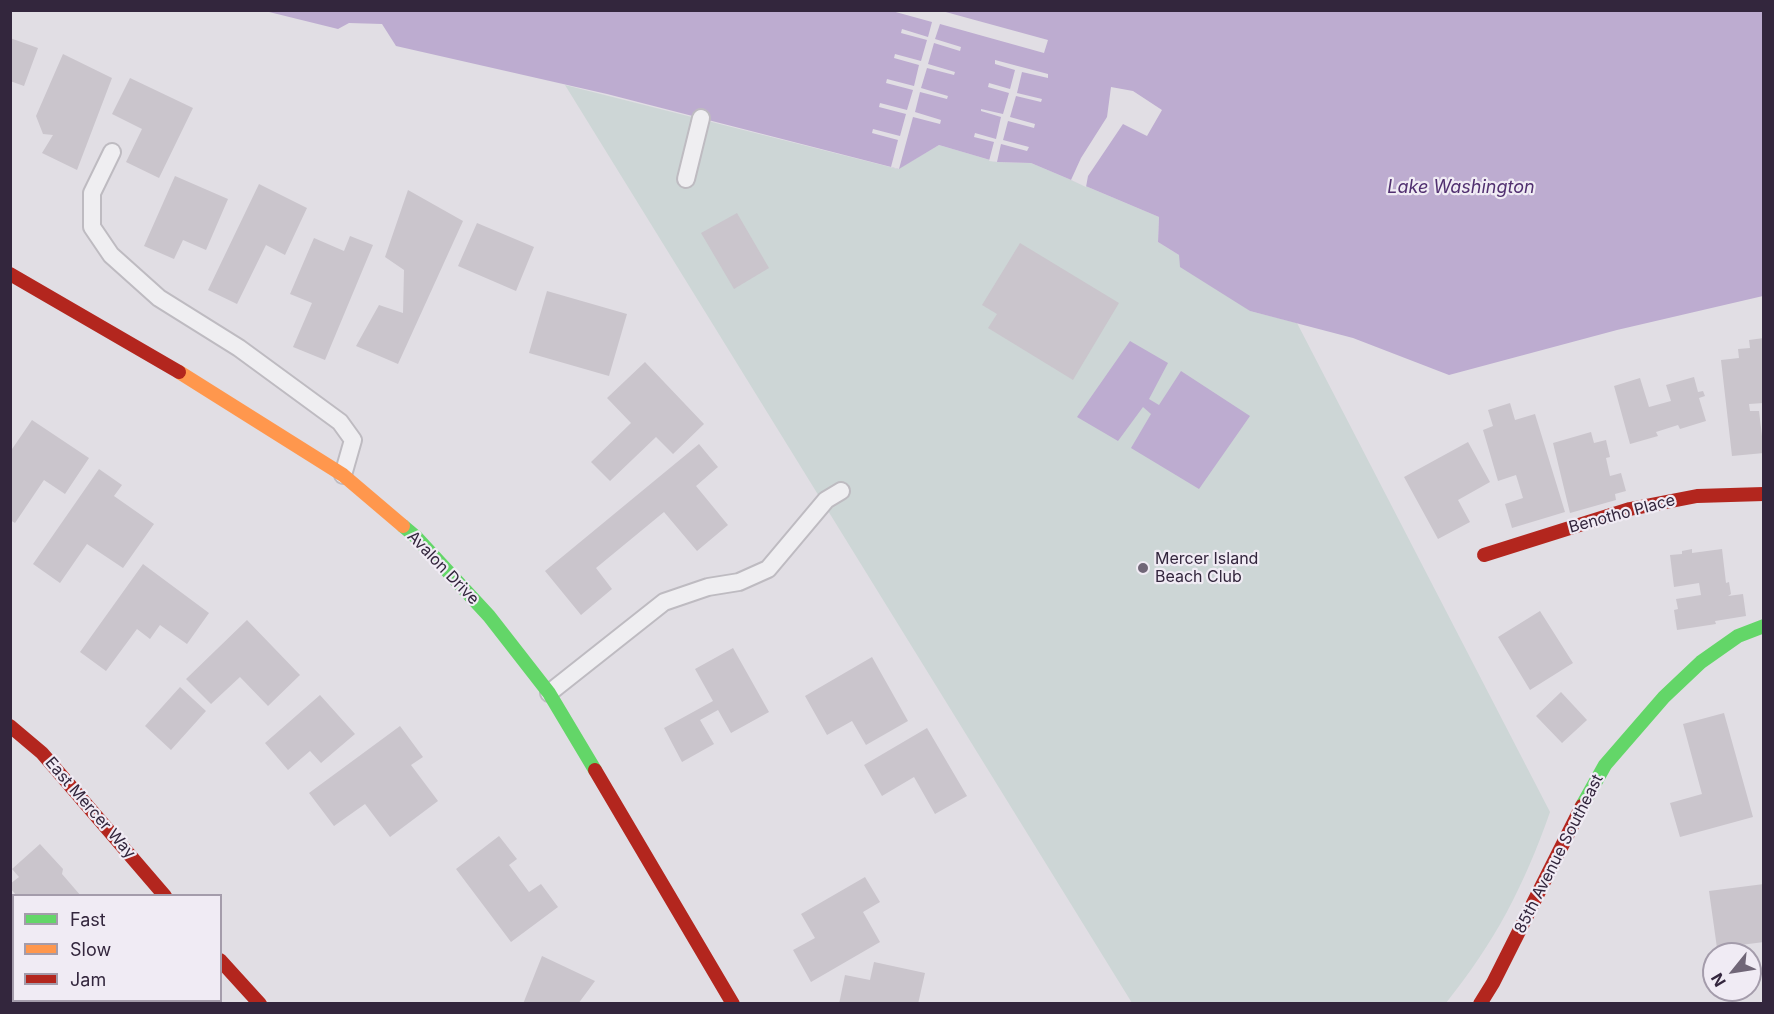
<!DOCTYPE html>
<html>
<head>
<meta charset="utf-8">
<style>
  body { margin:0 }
  #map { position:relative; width:1774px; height:1014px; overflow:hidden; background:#e1dee4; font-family:Inter,sans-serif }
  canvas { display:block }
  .frame { position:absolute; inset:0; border:12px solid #33263d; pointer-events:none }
  .legend { position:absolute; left:12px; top:894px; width:210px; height:108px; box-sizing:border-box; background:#f0ebf4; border:2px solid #a49cab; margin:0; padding:8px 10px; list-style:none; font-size:18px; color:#33263d }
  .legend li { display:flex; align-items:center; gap:12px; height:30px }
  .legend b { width:30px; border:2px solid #a49cab }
  .north { position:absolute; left:1702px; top:942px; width:60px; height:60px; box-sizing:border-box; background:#f0ebf4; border:2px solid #a49cab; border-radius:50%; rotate:240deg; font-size:16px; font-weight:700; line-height:24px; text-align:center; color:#33263d }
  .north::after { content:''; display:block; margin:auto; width:21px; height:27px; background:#706677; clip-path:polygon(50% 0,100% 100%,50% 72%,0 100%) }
</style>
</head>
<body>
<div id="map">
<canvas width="1774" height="1014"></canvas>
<div class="frame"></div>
<ul class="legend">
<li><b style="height:8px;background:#63d668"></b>Fast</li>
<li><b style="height:8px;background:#ff974d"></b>Slow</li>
<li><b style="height:8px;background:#b3261e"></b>Jam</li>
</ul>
<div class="north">N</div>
</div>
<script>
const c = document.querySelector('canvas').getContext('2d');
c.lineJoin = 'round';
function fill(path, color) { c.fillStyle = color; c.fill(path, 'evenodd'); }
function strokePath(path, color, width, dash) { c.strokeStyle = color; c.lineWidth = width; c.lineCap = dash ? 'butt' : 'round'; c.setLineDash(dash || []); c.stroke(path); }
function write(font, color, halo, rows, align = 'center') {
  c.font = font + ' Inter,sans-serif'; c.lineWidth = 4.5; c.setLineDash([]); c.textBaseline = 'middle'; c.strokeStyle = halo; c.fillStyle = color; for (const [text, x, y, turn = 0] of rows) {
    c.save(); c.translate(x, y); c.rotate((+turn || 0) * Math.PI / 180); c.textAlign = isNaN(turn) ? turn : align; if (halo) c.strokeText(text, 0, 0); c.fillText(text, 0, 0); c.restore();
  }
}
const green = new Path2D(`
  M565 85 898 169 939 145 997 162 1031 163 1159 217 1158 242 1179 255 1250 311 1297 323 1550 812C1524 886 1495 942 1446 1003H1132Z`);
const water = new Path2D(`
  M265 11H1763V296L1617 330 1449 375 1353 338 1250 311 1180 267 1179 255 1158 242 1159 217 1031 163 997 162 939 145 899 169 607 94 396 46 382 24 349 23 338 29Z
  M1130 341 1168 363 1149 399 1159 405 1181 371 1250 416 1199 489 1131 448 1151 414 1143 407 1118 441 1077 417Z`);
const pier = new Path2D(`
  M892 11H942L1048 40 1044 53 940 24 935 39 961 47 960 51 934 43 928 64 955 72 954 75 927 68 921 88 948 96 947 99 920 92 915 112 941 120 940 124 913 117 899 169 891 167 898 140 872 133 873 129 900 136 906 114 879 107 880 103 907 110 913 90 886 83 887 79 914 86 919 65 894 58 895 54 921 61 927 40 901 33 902 29 928 37 932 22Z
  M995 60 1048 74V78L1022 72 1017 93 1042 99 1041 102 1016 96 1010 117 1035 124 1034 128 1008 121 1003 140 1029 147 1027 151 1001 144 997 162 989 161 994 142 974 137 975 133 996 139 1001 117 981 111V109L1003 114 1009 93 988 87 989 83 1010 89 1015 70 995 64Z
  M1111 87 1133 91 1162 110 1147 136 1123 124 1088 176 1086 187 1071 180 1081 158 1107 117Z`);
const building = new Path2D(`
  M10 38 38 48 24 86 10 81Z
  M63 54 112 78 77 170 42 153 53 135 43 134 36 116Z
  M130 78 193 108 159 178 126 162 142 129 112 114Z
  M175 176 228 199 206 250 183 240 174 259 144 246Z
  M259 184 307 208 285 255 266 245 237 304 208 290Z
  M408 190 463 221 398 364 356 346 379 305 403 313 404 270 385 257Z
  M737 213 769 268 734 289 701 233Z
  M477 223 534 247 516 291 458 266Z
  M350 236 373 245 325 360 293 347 312 303 290 294 314 238 344 251Z
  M1020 243 1119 303 1073 380 988 328 997 314 982 305Z
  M547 291 627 314 609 376 529 353Z
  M1764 338V403L1749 404 1750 411H1759L1764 453 1732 456 1721 360 1739 358 1738 349 1750 348 1749 340Z
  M645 362 704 424 673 454 656 437 610 481 591 462 631 423 607 398Z
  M1694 377 1698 392 1703 391 1705 396 1699 398 1706 421 1680 429 1678 425 1656 432 1658 436 1630 444 1614 386 1640 378 1649 407 1671 401 1666 385Z
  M1510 403 1515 420 1535 414 1565 512 1512 528 1505 504 1523 498 1516 475 1498 481 1483 430 1493 426 1488 410Z
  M32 420 89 458 65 494 44 480 15 523 10 520V452Z
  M1591 432 1594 443 1606 440 1610 457 1606 458 1610 476 1621 473 1626 491 1615 494 1616 500 1570 513 1553 443Z
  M1468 442 1490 482 1458 500 1470 522 1438 539 1404 477Z
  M699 444 718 467 696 486 728 525 697 551 664 512 596 568 612 589 581 615 545 571Z
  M99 469 122 485 114 496 154 524 123 568 87 544 60 583 33 564Z
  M1692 549V553L1722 549 1726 583 1729 582 1731 594 1728 596 1743 594 1746 616 1715 621 1716 624 1677 630 1674 610 1678 609 1676 599 1701 595 1699 583 1674 587 1670 555 1682 554V551Z
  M143 564 209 613 187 644 160 625 150 639 137 629 106 671 80 652Z
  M1540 611 1573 663 1530 690 1498 637Z
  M247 620 300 675 268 706 240 677 211 704 186 679Z
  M733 648 769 712 731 733 718 710 700 720 714 744 682 762 664 728 713 701 695 669Z
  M872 657 908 721 866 745 852 721 827 735 805 696Z
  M180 687 206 711 171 750 145 726Z
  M1561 692 1587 720 1562 743 1536 716Z
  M320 695 355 734 321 763 310 751 288 770 265 743Z
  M1724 713 1753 817 1680 837 1670 803 1702 794 1683 724Z
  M400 726 423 757 411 765 438 801 390 837 365 804 334 826 309 793Z
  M927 728 967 796 935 814 914 777 882 796 864 765Z
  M499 836 517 859 509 865 529 892 541 884 558 907 511 942 456 869Z
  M40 844 63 869 62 874 81 896H17L10 888V884L19 877 12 869Z
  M865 877 880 902 863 912 880 942 811 982 793 950 815 938 801 914Z
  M1764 884V942L1717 948 1709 891Z
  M542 956 595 981 578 1004H523Z
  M874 962 925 973 918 1004H839L845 975 870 980Z
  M87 1000H134L131 1004H89Z`);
const lane = new Path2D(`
  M112 152 92 193V227L111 255 159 298 239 348 340 422 353 440 343 475
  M686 179 701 118
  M549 693 664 602 708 587 739 582 768 569 826 500 841 491
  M201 1000 202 1004`);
const fast = new Path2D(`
  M403 526 416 537 489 616 549 693 595 770
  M1582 806 1605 765 1664 697 1701 662 1738 636 1764 626`);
const slow = new Path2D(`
  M179 372 343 475 403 526`);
const jam = new Path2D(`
  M10 274 179 372
  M1484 555 1630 509 1697 496 1764 494
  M10 726 42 753 165 896
  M595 770 733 1004
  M220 960 260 1004
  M1480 1004 1493 983 1582 806`);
const markers = [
  [1143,568,6,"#706677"]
];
const streetNames = [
  ["Benotho Place",1622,514,-15],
  ["Avalon Drive",443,568,46],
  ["East Mercer Way",90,808,49],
  ["85th Avenue Southeast",1559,854,-63]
];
const poiNames = [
  ["Mercer Island",1155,559],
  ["Beach Club",1155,577]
];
const waterNames = [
  ["Lake Washington",1461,188]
];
fill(green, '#cdd6d6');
fill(water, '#bdacd0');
fill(pier, '#e1dee4');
fill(building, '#cac5cc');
strokePath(lane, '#bebbc1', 20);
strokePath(lane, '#efeef1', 16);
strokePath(fast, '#63d668', 14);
strokePath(slow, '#ff974d', 14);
strokePath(jam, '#b3261e', 14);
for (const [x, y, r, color] of markers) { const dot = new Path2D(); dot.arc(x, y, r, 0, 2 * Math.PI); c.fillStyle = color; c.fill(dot); strokePath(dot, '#f0ebf4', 2); }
write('16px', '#33263d', '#f0ebf4', streetNames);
write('16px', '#33263d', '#f0ebf4', poiNames, 'left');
write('italic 18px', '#513070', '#f0ebf4', waterNames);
</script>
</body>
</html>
